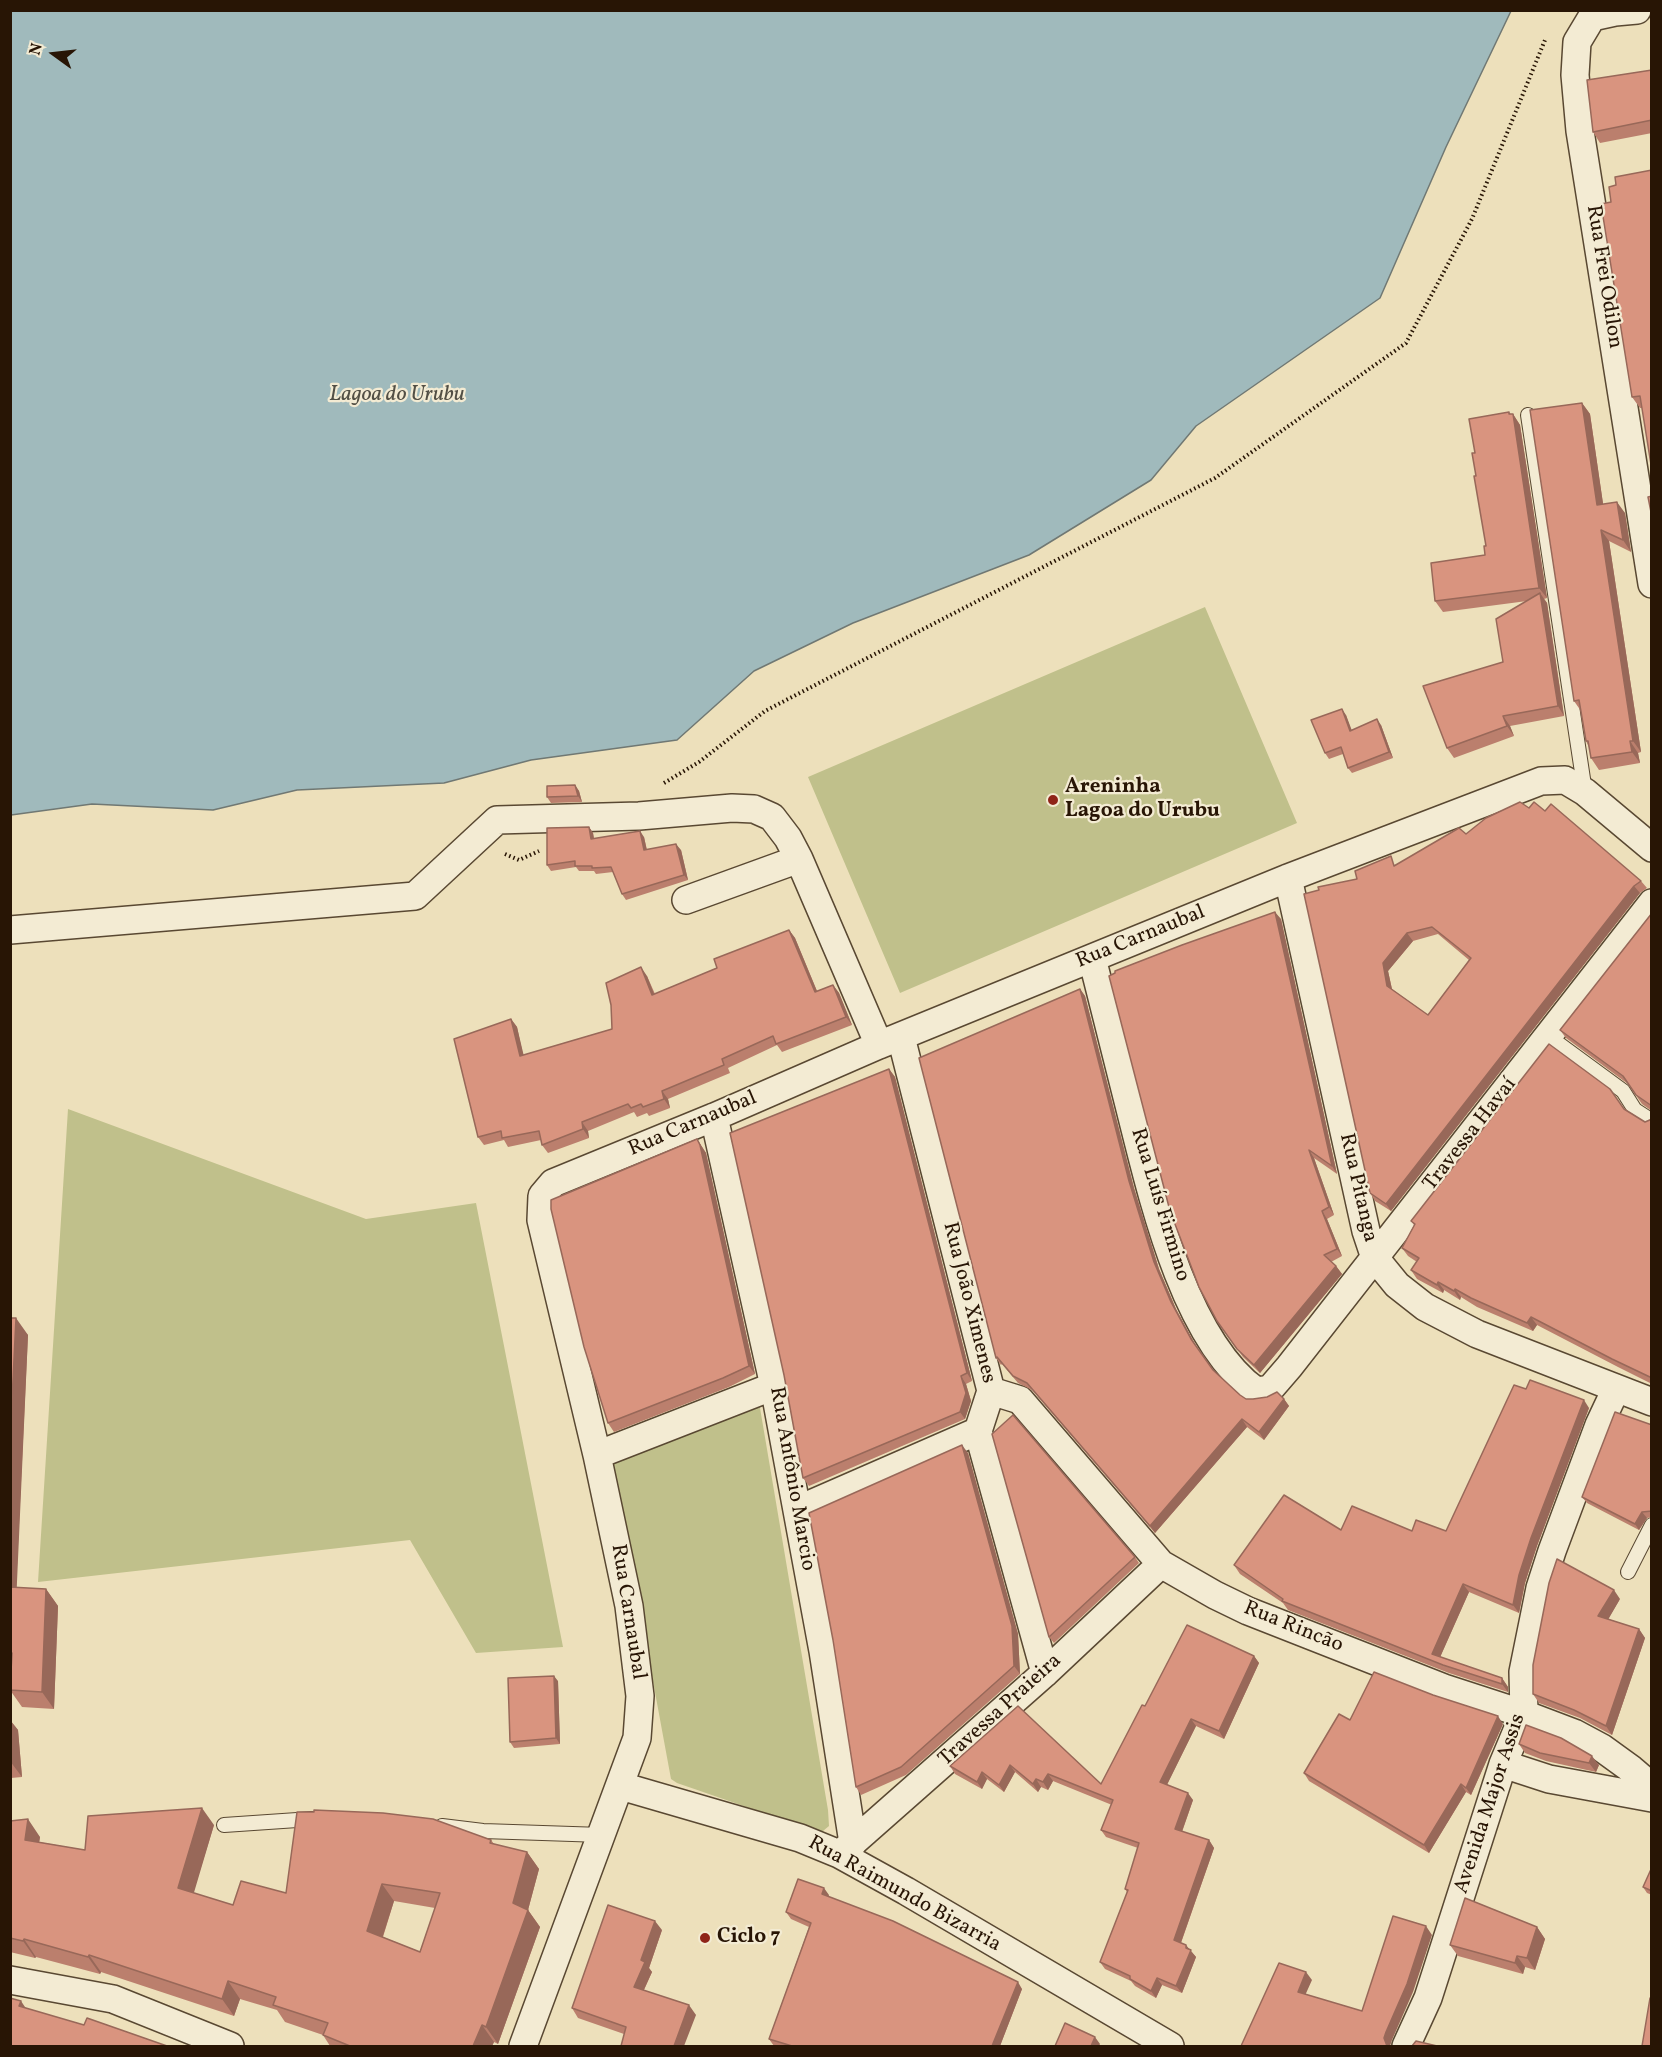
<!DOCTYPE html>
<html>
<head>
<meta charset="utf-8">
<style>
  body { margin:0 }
  #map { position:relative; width:1662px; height:2057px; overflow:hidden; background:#ede0bb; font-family:Vollkorn,serif }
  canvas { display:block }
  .frame { position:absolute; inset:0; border:12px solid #281505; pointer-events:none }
  .north { position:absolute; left:24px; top:24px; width:60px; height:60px; -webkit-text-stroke:4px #f3ebd3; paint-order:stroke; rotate:285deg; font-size:16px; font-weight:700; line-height:24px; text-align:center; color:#281505 }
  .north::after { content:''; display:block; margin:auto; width:21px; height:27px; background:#281505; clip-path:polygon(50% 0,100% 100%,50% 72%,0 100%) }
</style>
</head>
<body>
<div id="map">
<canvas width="1662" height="2057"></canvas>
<div class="frame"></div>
<div class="north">N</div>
</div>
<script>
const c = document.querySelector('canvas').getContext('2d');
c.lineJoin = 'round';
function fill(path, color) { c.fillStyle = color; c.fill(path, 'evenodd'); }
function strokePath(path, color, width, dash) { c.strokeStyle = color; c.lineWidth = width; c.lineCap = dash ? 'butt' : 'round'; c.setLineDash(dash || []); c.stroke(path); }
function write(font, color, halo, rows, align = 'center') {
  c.font = font + ' Vollkorn,serif'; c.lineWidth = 4.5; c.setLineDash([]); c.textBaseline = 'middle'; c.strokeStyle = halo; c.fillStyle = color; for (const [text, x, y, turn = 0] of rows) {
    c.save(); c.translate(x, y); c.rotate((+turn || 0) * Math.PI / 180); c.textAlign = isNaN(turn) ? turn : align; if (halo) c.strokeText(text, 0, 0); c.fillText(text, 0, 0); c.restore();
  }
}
const green = new Path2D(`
  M1205 607 1297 823 900 993 808 777Z
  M68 1109 366 1219 476 1203 563 1647 476 1653 410 1540 38 1582Z
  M758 1396 828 1810 829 1826 823 1831H816L677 1783 671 1779 612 1459Z`);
const water = new Path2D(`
  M10 11 11 10 1511 11 1446 147 1380 298 1196 426 1151 480 1029 555 853 623 754 671 677 740 531 760 444 783 297 790 213 810 92 804 11 815Z`);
const path = new Path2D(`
  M664 783 699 762 765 711 1215 478 1406 343 1472 219 1545 40
  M505 854 519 860 539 851`);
const lane = new Path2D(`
  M1528 415 1585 792
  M1548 1036 1623 1091 1635 1110 1652 1121
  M1628 1572 1652 1525
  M224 1825 312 1819
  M442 1826 483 1831 602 1835`);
const street = new Path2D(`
  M1637 10 1615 12 1592 17 1577 42 1575 75 1580 131 1652 584
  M1288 878 1366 1231 1375 1258 1397 1285 1425 1307 1477 1334 1652 1402
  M686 900 799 859
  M10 930 415 896 497 820 639 816 732 808 754 809 772 817 788 838 799 859 879 1045
  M1092 958C1105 1010 1118 1061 1131 1113 1152 1196 1184 1339 1256 1391L1270 1389 1289 1367 1652 903
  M901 1037 991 1391 978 1431 1045 1673
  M714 1117 774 1386 823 1651 853 1843
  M991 1391 1020 1400 1161 1564 1215 1595 1248 1611 1444 1688 1524 1714 1574 1733 1602 1748 1631 1769 1652 1787
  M597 1455 774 1386
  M797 1510 978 1431
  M1503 1764 1549 1779 1652 1798
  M621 1786 800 1838 839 1854 906 1891 1170 2046
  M841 1853 1045 1673 1161 1564
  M10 1980 113 1999 230 2046
  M523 2046 637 1738 640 1696 629 1606 597 1455 541 1220 542 1196 553 1183 714 1117 879 1045 1092 958 1288 878 1541 781 1565 780 1585 792 1652 848
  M1406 2046 1428 1998 1503 1764 1524 1714 1523 1672 1540 1588 1552 1551 1599 1425 1616 1389`);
const wall = new Path2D(`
  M1652 70V133L1600 143 1593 132Z
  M1616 185 1642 408H1640L1632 397 1611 202Z
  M1582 403 1590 414 1603 504 1625 513 1631 552 1609 541 1641 752 1638 753 1640 763 1599 770 1591 758 1589 747 1586 741 1581 711 1574 701Z
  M1510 414H1513L1520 425 1547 598 1544 599 1547 603 1564 716 1510 726 1514 736 1454 758 1447 748 1503 662 1527 601 1443 612 1435 601 1485 555 1486 546 1476 476 1475 453Z
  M1346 715 1351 730 1381 725 1393 758 1352 773 1348 768 1343 754 1329 759 1325 753Z
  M575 785 579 791 582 802 551 803 547 797Z
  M589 827 593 833 594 839 644 837 647 850H681L688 880 626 900 622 894 613 872 596 874 594 871H579L576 867 551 871 547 865Z
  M1466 834 1641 881 1647 888 1640 893 1391 1211 1375 1201 1370 1193 1357 879 1396 865ZM1438 934 1469 960 1428 1015 1392 989 1388 971 1413 941Z
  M1652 913V1111L1642 1104 1628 1084 1566 1038 1560 1030Z
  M1281 919 1337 1174 1314 1158 1334 1215 1327 1219 1342 1256 1331 1262 1336 1266 1342 1274 1260 1373 1243 1357 1217 1321Z
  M789 930 795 938 817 991 833 985 839 993 852 1025 782 1052 777 1045 728 1068 730 1073 668 1099 670 1108 649 1116 647 1113 637 1117 634 1112 588 1131 589 1138 548 1153 542 1145 541 1140 508 1147 504 1140 484 1145 478 1137 511 1019 517 1027 523 1055 612 1029 647 976 655 994 717 968Z
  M1080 989 1085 996 1134 1188 1159 1269 1176 1309 1196 1346 1213 1370 1240 1395 1246 1399H1284L1289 1406 1264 1440 1247 1427 1155 1533 1032 1390 1018 1383 1002 1364 1001 1365 996 1358Z
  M889 1069 895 1077 972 1381 966 1384 971 1401 965 1419 809 1486 803 1478Z
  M1625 1109 1645 1122 1652 1119V1384L1618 1367 1537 1325 1533 1331 1477 1307 1461 1297 1460 1300 1444 1290 1443 1293 1417 1279 1411 1270 1417 1262 1408 1256 1402 1248 1414 1225 1411 1221Z
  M697 1139 706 1153 755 1374 729 1387 614 1432 608 1423Z
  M10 1318 28 1335 16 1588 46 1589 58 1606 54 1709 22 1707 10 1690 11 1670H10Z
  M1526 1389 1589 1408 1537 1546 1525 1583 1519 1613 1469 1592 1440 1657 1502 1678 1508 1687V1692L1449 1673 1288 1610 1283 1603 1240 1574 1234 1565 1341 1530 1446 1531Z
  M1652 1425V1517L1647 1518 1639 1530 1587 1503 1582 1497Z
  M968 1453 1018 1634 1020 1674 906 1775 861 1795 856 1787Z
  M1135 1557 1139 1563 1054 1643 1049 1637Z
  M1620 1599 1608 1619 1639 1629 1645 1638 1612 1735 1580 1718 1539 1703 1533 1694Z
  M1254 1656 1259 1663 1224 1739 1196 1726 1167 1784 1193 1800 1182 1832 1209 1840 1214 1848 1181 1943 1190 1950 1196 1957 1182 1993 1162 1985 1156 1998 1135 1986 1131 1981 1105 1969 1100 1962 1127 1892 1125 1889 1138 1848 1106 1837 1101 1830 1112 1805 1053 1781 1048 1790 1041 1787 1038 1792 1015 1772 1004 1792 987 1779 982 1789 955 1774 950 1766 1018 1706 1101 1784 1145 1706Z
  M558 1681 560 1744 514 1748 510 1742Z
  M10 1720 18 1730 22 1777 11 1778 10 1779Z
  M1350 1720 1503 1724 1471 1795 1466 1792 1429 1853 1309 1781 1304 1773Z
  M1519 1744 1599 1765 1596 1772 1546 1761 1525 1753Z
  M10 1821 40 1837 39 1842 85 1850 214 1825 193 1893 233 1905 286 1893 491 1840 494 1844 527 1852 539 1869 528 1910 540 1927 498 2044 494 2042 492 2046H330L323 2035 285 2022 277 2010 240 1999 234 2016 101 1972 100 1974 36 1957 35 1958 10 1952ZM394 1901 435 1908 420 1952 383 1937Z
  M1652 1867V1895L1647 1893 1643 1887Z
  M829 1895 828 1896 1022 1989 1000 2046H774L769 2039 809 1927 791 1919 786 1912Z
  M1537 1927 1545 1939 1535 1970 1525 1967 1523 1974 1458 1956 1450 1945Z
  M662 1930 649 1968 652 1972 644 1990 696 2015 624 2034 578 2018 572 2008Z`);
const shadedWall = new Path2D(`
  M1582 403 1590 414 1605 517 1597 505Z
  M1509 412 1514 419 1513 414 1520 425 1547 598 1539 588Z
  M1617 502 1625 513 1631 552 1623 540Z
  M1601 530 1609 541 1641 752 1633 741Z
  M1540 593 1547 603 1564 716 1558 706Z
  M1342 709 1346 715 1354 736 1350 731Z
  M1503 716 1510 726 1514 736 1507 726Z
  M1377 719 1381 725 1393 758 1389 752Z
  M1630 741 1638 753 1640 763 1632 752Z
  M575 785 579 791 582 802 578 796Z
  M589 827 593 833 595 845 591 839Z
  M640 831 644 837 648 856 644 850Z
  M676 844 681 850 688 880 684 875Z
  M1634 886 1640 893 1391 1211 1386 1204Z
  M1275 912 1281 919 1337 1174 1332 1166Z
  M789 930 795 938 821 1001 815 992Z
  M1407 933 1413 941 1388 971 1393 994 1387 986 1383 963Z
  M641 967 647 976 658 1004 652 995Z
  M833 985 839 993 852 1025 846 1017Z
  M1080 989 1085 996 1134 1188 1159 1269 1176 1309 1196 1346 1191 1339 1171 1302 1154 1262 1129 1181Z
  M511 1019 517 1027 526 1065 520 1056Z
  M889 1069 895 1077 972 1381 967 1373Z
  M662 1091 668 1099 670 1108 664 1099Z
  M582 1122 588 1131 589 1138 583 1129Z
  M697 1139 706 1153 755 1374 749 1366Z
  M1309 1150 1314 1158 1334 1215 1329 1207Z
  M1322 1211 1327 1219 1342 1256 1337 1249Z
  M1336 1266 1342 1274 1260 1373 1254 1365Z
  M1438 1282 1444 1290 1443 1293 1437 1285Z
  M1455 1289 1461 1297 1460 1300 1454 1291Z
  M1531 1317 1537 1325 1533 1331 1527 1323Z
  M16 1318 28 1335 16 1604 10 1597V1441Z
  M961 1376 966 1384 971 1401 965 1419 960 1412Z
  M1284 1399 1289 1406 1264 1440 1259 1432Z
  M1584 1400 1589 1408 1537 1546 1525 1583 1519 1613 1513 1605 1519 1575 1531 1538Z
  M1242 1419 1247 1427 1155 1533 1150 1526Z
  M962 1445 968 1453 1018 1634 1020 1674 1014 1666Z
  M1642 1512 1647 1518 1639 1530 1635 1524Z
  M1463 1584 1469 1592 1438 1662 1432 1654Z
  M46 1589 58 1606 54 1709 42 1692Z
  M1614 1590 1620 1599 1605 1625 1598 1616Z
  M1639 1629 1645 1638 1612 1735 1606 1726Z
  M1254 1656 1259 1663 1224 1739 1219 1731Z
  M554 1676 558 1681 560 1744 556 1738Z
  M1502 1678 1508 1687V1692L1502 1684Z
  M1498 1716 1503 1724 1471 1795 1466 1788Z
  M1191 1719 1196 1726 1165 1789 1160 1782Z
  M10 1720 18 1730 22 1777 10 1761Z
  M1592 1756 1599 1765 1596 1772 1589 1763Z
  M1010 1765 1015 1772 1004 1792 999 1785Z
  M982 1772 987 1779 982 1789 977 1782Z
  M1048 1774 1053 1781 1048 1790 1043 1782Z
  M1036 1779 1041 1787 1038 1792 1033 1784Z
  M1461 1784 1466 1792 1429 1853 1424 1845Z
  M1188 1793 1193 1800 1180 1837 1175 1829Z
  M202 1808 214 1825 190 1906 178 1888Z
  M28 1819 40 1837 37 1857 25 1840Z
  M1209 1840 1214 1848 1179 1948 1174 1940Z
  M527 1852 539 1869 528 1910 540 1927 498 2044 486 2027 513 1903Z
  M382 1884 394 1901 379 1948 367 1931Z
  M824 1888 829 1895 827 1901 822 1894Z
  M655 1921 662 1930 649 1968 652 1972 641 1996 634 1987 641 1960Z
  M1426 1926 1432 1935 1413 1992 1392 2040 1390 2046H1387L1384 2038 1386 2032Z
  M1537 1927 1545 1939 1535 1970 1527 1958Z
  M24 1939 36 1957 35 1958 23 1941Z
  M1186 1945 1196 1957 1182 1993 1176 1986Z
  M89 1955 101 1972 100 1974 88 1957Z
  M1517 1956 1525 1967 1523 1974 1515 1963Z
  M1306 1972 1312 1980 1303 2000 1298 1992Z
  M1157 1978 1162 1985 1156 1998 1151 1991Z
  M228 1981 240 1999 234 2016 222 1999Z
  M1018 1982 1022 1989 1000 2046H992Z
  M21 2001 27 2010 19 2006Z
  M689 2005 696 2015 684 2046H674Z
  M482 2025 494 2042 492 2046H473Z
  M1095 2037 1100 2044 1099 2046H1091Z`);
const building = new Path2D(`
  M1652 70V120L1593 132 1587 80Z
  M1652 170V471L1640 396 1632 397 1601 204 1611 202 1609 187 1616 185 1615 177Z
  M1582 403 1597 505 1617 502 1623 540 1601 530 1633 741H1630L1632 752 1591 758 1588 741H1586L1579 700 1574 701 1530 410Z
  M1509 412V414H1513L1539 588 1435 601 1431 563 1485 555 1484 546H1486L1474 476H1476L1472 453H1475L1469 419Z
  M1652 496V517L1648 497Z
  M1540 593 1558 706 1503 716 1507 726 1447 748 1423 686 1503 662 1496 619Z
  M1342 709 1350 731 1377 719 1389 752 1348 768 1341 747 1325 753 1311 720Z
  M575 785 578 796 547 797V786Z
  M1520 802 1529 808 1534 802 1545 811 1551 804 1641 881 1634 886 1386 1204 1370 1193 1304 894 1319 890 1318 887 1357 879 1355 871 1391 856 1394 866 1459 828 1466 834 1486 818ZM1432 927 1471 958 1428 1015 1387 986 1383 963 1407 933Z
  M589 827 591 839 640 831 644 850 676 844 684 875 622 894 611 867 592 868V866H575V861L547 865V828Z
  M1275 912 1332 1166 1309 1150 1329 1207 1322 1211 1337 1249 1324 1255 1336 1266 1254 1365 1237 1349 1217 1321 1199 1287 1170 1211 1109 976 1115 973V971L1182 945Z
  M1652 913V1106L1636 1095 1623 1076 1560 1030Z
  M789 930 815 992 833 985 846 1017 776 1044 773 1036 722 1059 724 1065 662 1091 664 1099 643 1107 641 1104 631 1108 628 1104 582 1122 583 1129 542 1145 539 1131 502 1138 501 1131 478 1137 454 1039 511 1019 520 1056 612 1029 611 1005 606 983 641 967 652 995 717 968 714 959Z
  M1080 989 1129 1181 1154 1262 1171 1302 1191 1339 1213 1370 1240 1395 1246 1399H1253L1267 1397 1277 1392 1284 1399 1259 1432 1242 1419 1150 1526 1027 1383 1013 1376 997 1357 996 1358 919 1058Z
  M1549 1044 1610 1089 1624 1109 1645 1122 1652 1119V1378L1612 1359 1531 1317 1527 1323 1471 1298 1455 1289 1454 1291 1438 1282 1437 1285 1411 1270 1419 1258 1402 1248 1415 1224 1411 1221Z
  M889 1069 967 1373 961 1376 966 1393 960 1412 803 1478 784 1375 730 1133Z
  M697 1139 700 1145 749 1366 723 1378 608 1423 584 1347 551 1209V1200Z
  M10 1318H16L10 1441Z
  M1530 1380 1584 1400 1531 1538 1519 1575 1513 1605 1463 1584 1432 1654 1502 1678V1684L1443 1665 1282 1601 1283 1599 1234 1565 1284 1495 1341 1530 1352 1506 1412 1531 1416 1520 1446 1531 1514 1385 1526 1389Z
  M1615 1412 1652 1425V1511L1642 1512 1635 1524 1582 1497Z
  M1013 1415 1135 1557 1049 1637 992 1434Z
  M962 1445 1012 1626 1014 1666 901 1767 856 1787 833 1640 809 1513Z
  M1557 1559 1614 1590 1598 1616 1639 1629 1606 1726 1574 1710 1533 1694V1665L1549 1583Z
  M10 1587 46 1589 42 1692 10 1690 12 1653H10Z
  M1187 1625 1254 1656 1219 1731 1191 1719 1160 1782 1188 1793 1175 1829 1209 1840 1174 1940 1186 1945V1948L1191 1950 1176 1986 1157 1978 1151 1991 1130 1979V1976L1100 1962 1128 1890 1125 1889 1139 1843 1101 1830 1113 1800 1048 1774 1043 1782 1036 1779 1033 1784 1010 1765 999 1785 982 1772 977 1782 950 1766 1018 1706 1101 1784 1142 1705 1145 1706Z
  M1374 1672 1433 1695 1498 1716 1466 1788 1461 1784 1424 1845 1304 1773 1339 1714 1350 1720Z
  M554 1676 556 1738 510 1742 508 1678Z
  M1526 1725 1561 1738 1592 1756 1589 1763 1540 1753 1519 1744Z
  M202 1808 178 1888 233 1905 241 1881 286 1893 297 1812H314V1810L383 1813 433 1819 491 1840 490 1843 527 1852 513 1903 528 1910 486 2027 482 2025 473 2046H350L323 2035 328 2023 273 2005 276 1997 228 1981 222 1999 89 1955 88 1957 24 1939 23 1941 10 1938V1821L28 1819 25 1840 85 1850 88 1816ZM382 1884 440 1893 420 1952 367 1931Z
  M1652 1867V1891L1643 1887Z
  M798 1879 824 1888 822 1894 893 1921 1018 1982 992 2046H792L769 2039 811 1923 786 1912Z
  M1465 1898 1537 1927 1527 1958 1517 1956 1515 1963 1450 1945Z
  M608 1905 655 1921 641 1960 645 1962 634 1987 689 2005 674 2046H621L626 2027 572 2008Z
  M1393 1916 1426 1926 1407 1984 1386 2032 1384 2038 1387 2046H1241L1279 1963 1306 1972 1298 1992 1362 2011Z
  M10 1998 21 2001 19 2006 84 2025 87 2018 167 2046H10Z
  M1650 1998H1652V2046H1642Z
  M1065 2023 1095 2037 1091 2046H1055Z
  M1416 2041 1437 2046H1412Z`);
const markers = [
  [1053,800,6,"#8f2418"],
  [705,1938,6,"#8f2418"]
];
const streetNames = [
  ["Rua Frei Odilon",1603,277,81],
  ["Rua Carnaubal",1141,938,-22],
  ["Rua Carnaubal",693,1125,-23],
  ["Travessa Havaí",1471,1135,-52],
  ["Rua Pitanga",1357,1188,77],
  ["Rua Luís Firmino",1159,1205,73],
  ["Rua João Ximenes",968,1303,76],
  ["Rua Antônio Marcio",791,1479,80],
  ["Rua Carnaubal",627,1612,81],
  ["Rua Rincão",1293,1628,22],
  ["Travessa Praieira",1001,1711,-42],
  ["Avenida Major Assis",1491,1804,-72],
  ["Rua Raimundo Bizarria",904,1895,29]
];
const poiNames = [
  ["Areninha",1065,788],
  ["Lagoa do Urubu",1065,812],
  ["Ciclo 7",717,1938]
];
const waterNames = [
  ["Lagoa do Urubu",397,396]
];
fill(green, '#c0c08b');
fill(water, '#a0babc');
strokePath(water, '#707873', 1.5);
strokePath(lane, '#594832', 16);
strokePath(street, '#594832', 30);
strokePath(path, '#281505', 4, [1.5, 3]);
strokePath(lane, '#f3ebd3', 14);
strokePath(street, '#f3ebd3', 27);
fill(wall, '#bb7f6d');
fill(shadedWall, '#986859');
fill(building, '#d9947f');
strokePath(building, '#986859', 1.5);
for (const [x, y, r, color] of markers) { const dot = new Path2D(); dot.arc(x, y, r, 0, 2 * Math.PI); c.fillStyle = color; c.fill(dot); strokePath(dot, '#f3ebd3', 2); }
write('21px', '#281505', '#f3ebd3', streetNames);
write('bold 21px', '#281505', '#f3ebd3', poiNames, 'left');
write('italic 22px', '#524f45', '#f3ebd3', waterNames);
</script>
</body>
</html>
